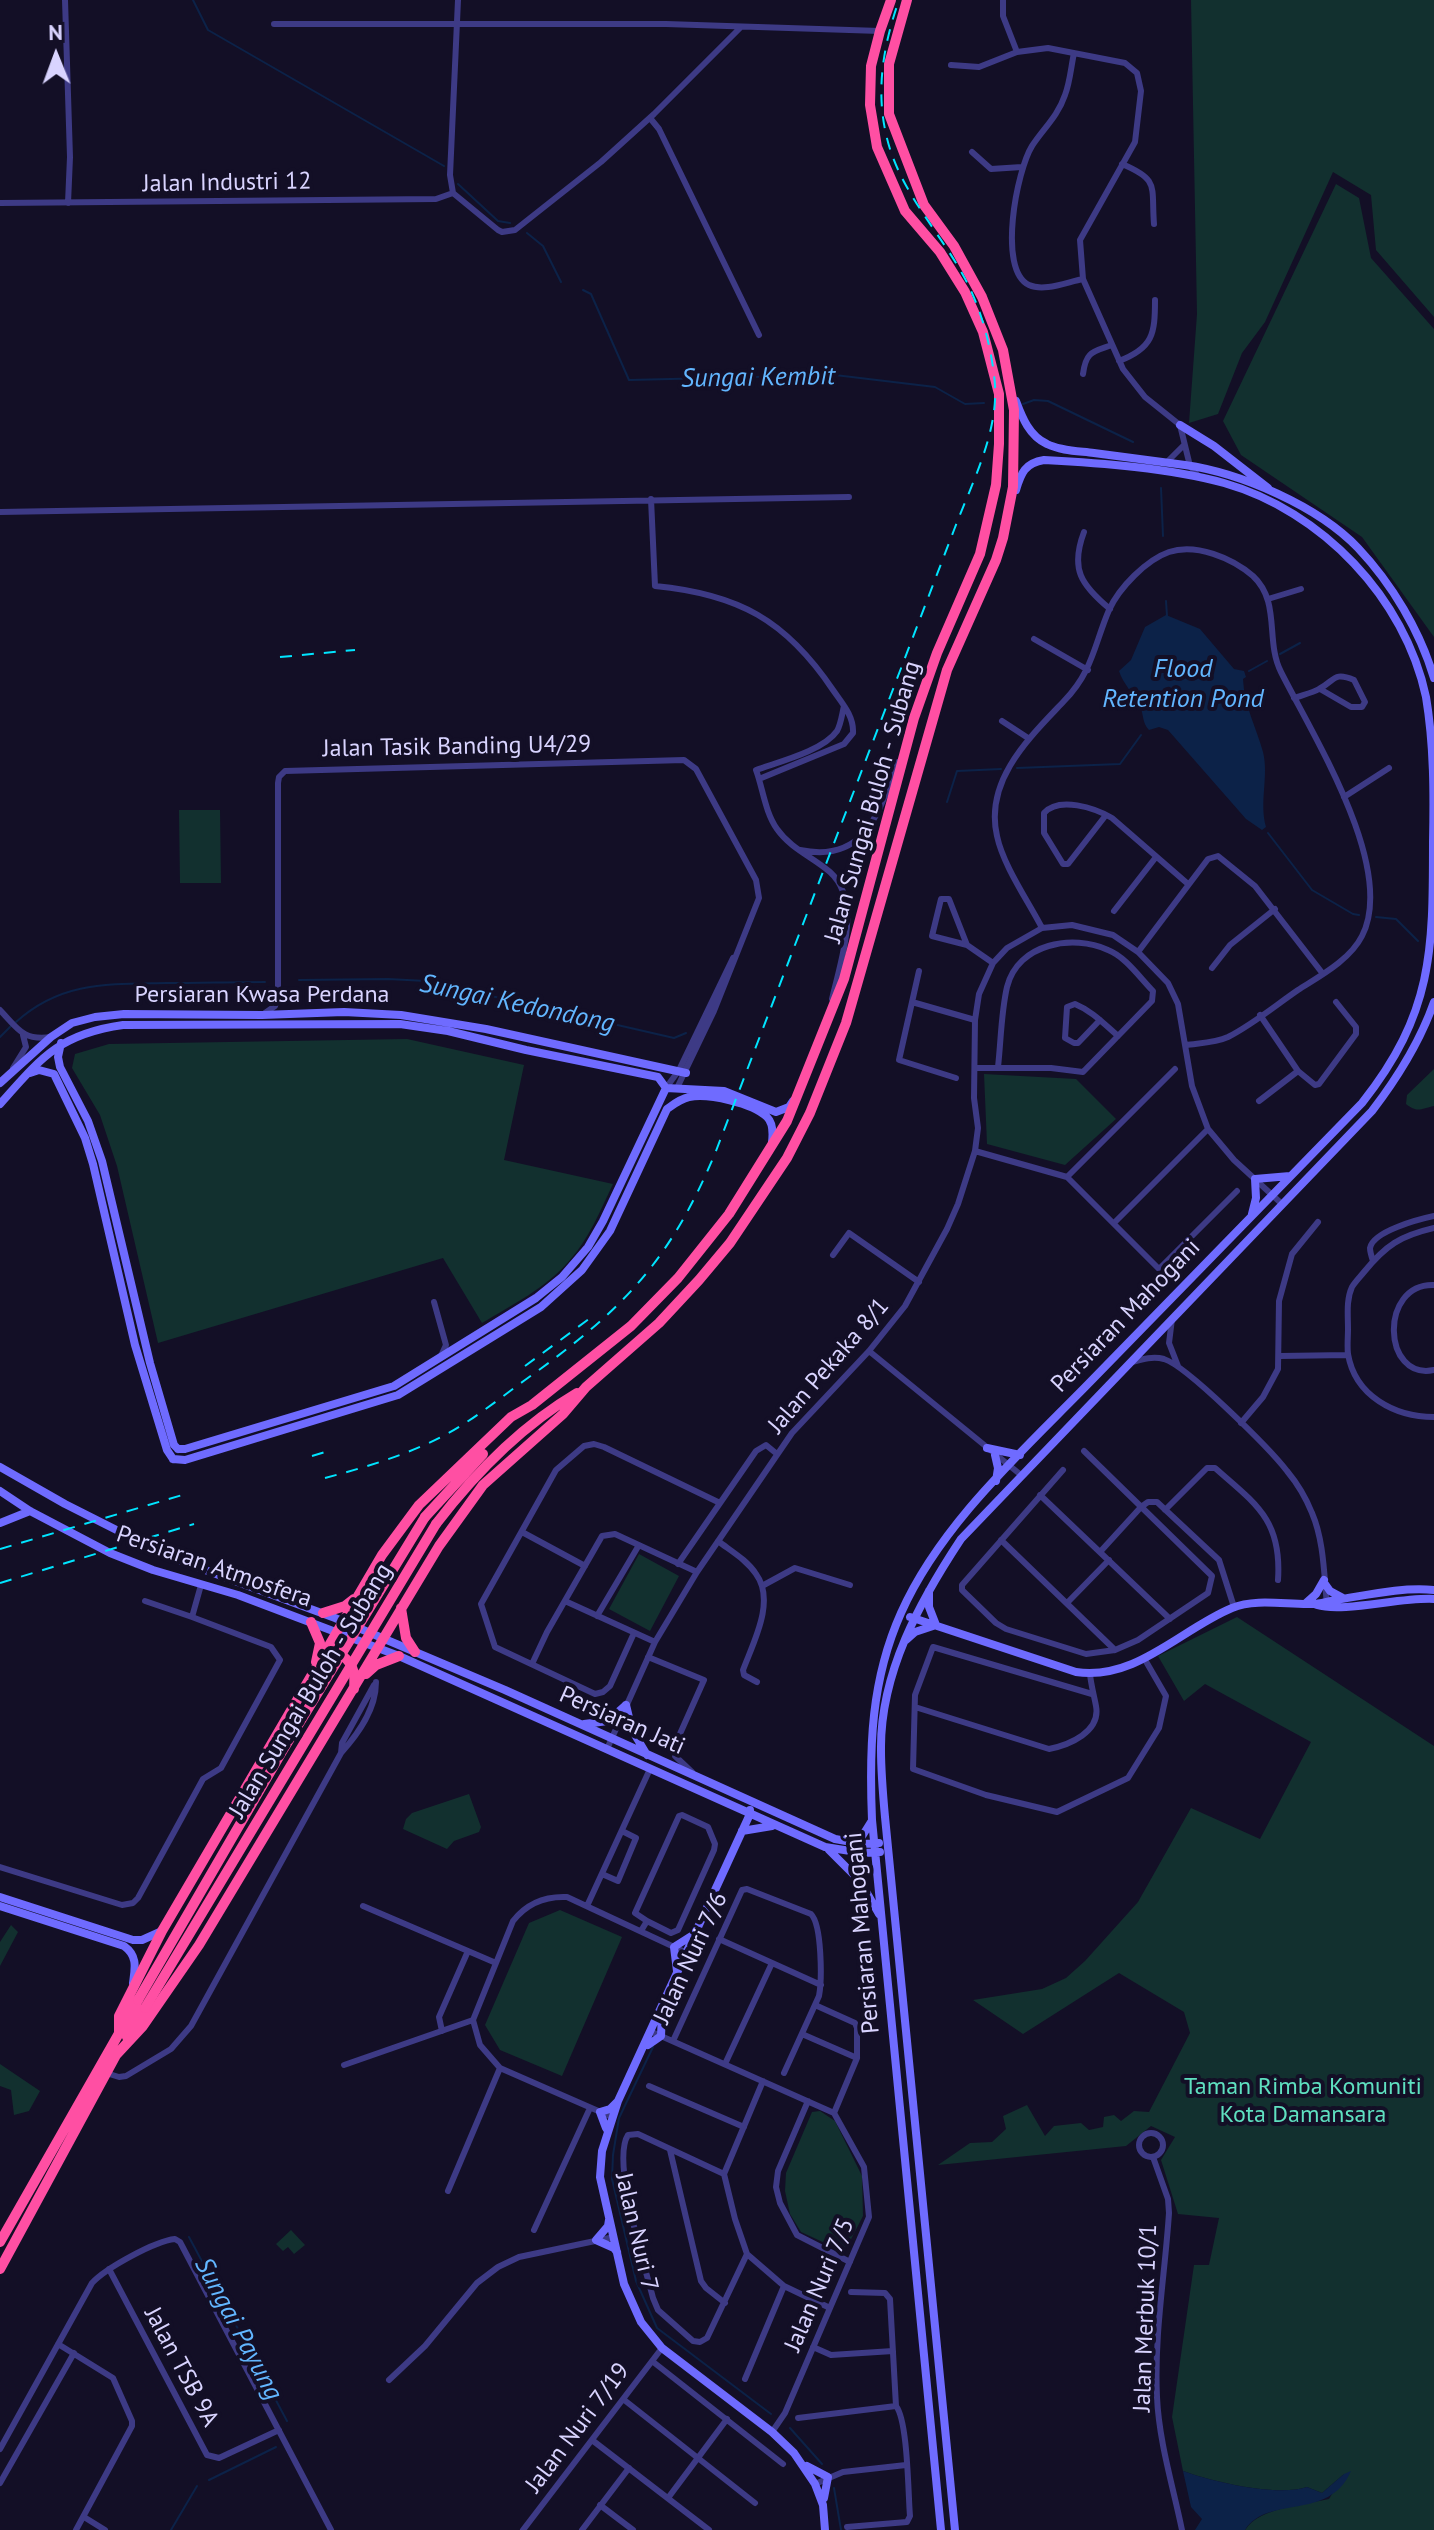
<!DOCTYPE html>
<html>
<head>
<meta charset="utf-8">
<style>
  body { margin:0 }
  #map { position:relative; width:1434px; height:2530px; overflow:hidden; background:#130f26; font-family:"PT Sans",sans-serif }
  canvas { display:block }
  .north { position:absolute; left:16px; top:16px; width:80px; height:80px; -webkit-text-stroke:6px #130f26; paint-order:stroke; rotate:359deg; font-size:22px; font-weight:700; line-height:32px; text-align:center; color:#d9d4ff }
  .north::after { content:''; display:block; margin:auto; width:28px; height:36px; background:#d9d4ff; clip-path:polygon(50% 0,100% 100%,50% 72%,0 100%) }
</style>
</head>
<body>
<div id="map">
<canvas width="1434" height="2530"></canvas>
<div class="north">N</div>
</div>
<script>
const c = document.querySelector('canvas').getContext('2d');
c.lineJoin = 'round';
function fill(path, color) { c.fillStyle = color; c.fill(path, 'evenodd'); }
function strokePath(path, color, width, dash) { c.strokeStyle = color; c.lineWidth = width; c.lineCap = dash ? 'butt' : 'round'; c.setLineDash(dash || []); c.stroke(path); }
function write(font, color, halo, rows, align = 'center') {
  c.font = font + ' "PT Sans",sans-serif'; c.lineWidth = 8; c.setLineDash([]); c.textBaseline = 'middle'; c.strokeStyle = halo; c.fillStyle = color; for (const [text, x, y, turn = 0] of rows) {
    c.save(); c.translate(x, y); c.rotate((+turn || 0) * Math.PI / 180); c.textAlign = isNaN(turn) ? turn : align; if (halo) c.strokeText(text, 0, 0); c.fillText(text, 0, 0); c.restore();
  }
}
const green = new Path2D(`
  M1191 0H1434V317L1376 250 1371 195 1333 172 1265 322 1242 353 1218 414 1189 423 1197 314Z
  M1336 184 1359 198 1371 258 1434 329V637L1362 537 1241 455 1223 421Z
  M179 810H220L221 883H180Z
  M407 1039 524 1065 504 1160 613 1184C600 1211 589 1239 569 1261 546 1288 512 1305 482 1323L443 1258 158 1343 117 1166 100 1115 72 1068 75 1054 109 1044Z
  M1434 1069V1106C1421 1109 1417 1113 1406 1104L1407 1095Z
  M984 1074 1076 1079 1116 1119 1065 1165 987 1144Z
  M639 1554 679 1576 650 1631 609 1609Z
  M1237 1617 1434 1746V2530H1245C1260 2507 1304 2505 1329 2499L1344 2474 1322 2493 1307 2487C1278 2497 1213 2482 1183 2471L1172 2417 1194 2265H1209L1219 2218 1178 2214 1161 2160 1175 2137 1151 2126 1126 2146 938 2165 970 2143 992 2142 1006 2129 1003 2116 1027 2105 1045 2136 1054 2126 1081 2123 1089 2130 1103 2127 1104 2117 1114 2115 1121 2121 1134 2111 1149 2112 1190 2033 1184 2012 1119 1973 1023 2034 973 2000 1042 1989 1066 1978 1085 1961 1138 1902 1191 1808 1260 1839 1311 1742 1205 1684 1184 1701 1158 1656Z
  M469 1794 481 1827 479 1832 454 1841 447 1849 403 1829 406 1819 412 1813Z
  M560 1910 622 1937 562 2076 500 2050 485 2025 529 1923Z
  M11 1925 18 1932 0 1966V1942Z
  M0 2064 40 2091 29 2111 14 2115 11 2090 0 2086Z
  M820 2111 835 2121 862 2176 863 2216 847 2247 838 2249 801 2232 790 2214 785 2191 786 2173 812 2112Z
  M291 2230 305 2245 294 2254 288 2247 283 2251 276 2244Z`);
const water = new Path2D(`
  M1166 615 1200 629 1234 669 1244 671 1246 677 1243 679C1244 705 1256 727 1263 752 1269 776 1259 802 1266 827L1262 830 1246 819 1168 730 1159 727 1149 730C1142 723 1144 715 1140 706 1134 694 1123 684 1119 671L1131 660 1145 627Z
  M1183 2471C1213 2482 1278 2497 1307 2487L1322 2493 1344 2474 1351 2471C1329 2522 1268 2494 1245 2530H1195L1202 2519 1191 2507Z`);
const stream = new Path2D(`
  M193 0 208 30 444 166
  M458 184 498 221 510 223
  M527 233 543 246 561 282
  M583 290 591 294 629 380 835 375 935 387 965 404 984 403
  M1023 404 1034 400 1048 401 1133 442
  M1161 488 1163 536
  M1166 601 1167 616
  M1280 654 1300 643
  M1249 671 1267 661
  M1017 768 1120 764 1141 735
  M947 802 957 771 1001 769
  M1268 833 1312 890 1353 914 1359 915
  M1376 917 1396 919 1418 941
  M299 980 388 979 426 981 674 1038 686 1033
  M16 1022C61 981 109 984 166 983 199 983 232 982 265 982
  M0 1037 11 1026
  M653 2047 619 2118 613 2155 612 2179 636 2281 657 2328 771 2414
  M189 2237 287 2421
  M790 2428 822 2464
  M209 2480 276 2447
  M834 2488 841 2530
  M171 2530 197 2486`);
const street = new Path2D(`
  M65 0 70 157 68 203
  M1003 0V16L1017 52
  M274 24H666L880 31
  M1074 53C1071 67 1070 82 1065 95 1058 116 1043 129 1032 146 1017 170 997 270 1029 285 1044 292 1067 282 1083 279
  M951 65 979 67 1017 52 1048 48 1125 63 1137 73 1141 91 1135 142 1080 240 1083 279 1123 369 1145 397 1180 425 1190 466 1199 477
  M650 118 659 129 759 335
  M972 152 991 169 1022 167
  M1122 164C1160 180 1151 186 1154 224
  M453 193 498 230 502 232 515 230 601 162 654 114 740 28
  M453 193 450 175 458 0
  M0 203 436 199 453 193
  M1119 361C1153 348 1155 334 1155 300
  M1083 374C1086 351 1093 352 1112 345
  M1166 463 1183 446
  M651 499 655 586C738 594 786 620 833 690 842 703 854 716 853 733L844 744 759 779
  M0 512 849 497
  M1084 532C1070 569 1081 585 1110 609
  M1268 599 1301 589
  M1034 639 1088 670
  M1294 698C1302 695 1312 693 1319 689 1335 681 1333 671 1354 680L1365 702 1362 707H1351L1320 689
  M1002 721 1028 738
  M1344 797 1389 768
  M1106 815 1068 864H1063L1044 833V813C1059 796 1095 808 1112 818L1188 884
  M800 850C866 864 879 811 898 762
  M1114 911 1156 857
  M1042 928C1028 901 1003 865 997 836 984 780 1030 737 1064 701 1093 671 1094 645 1109 610 1119 588 1146 560 1169 552 1196 543 1232 558 1253 576 1281 602 1265 641 1281 672 1312 734 1397 868 1362 936 1350 960 1320 976 1298 990 1276 1005 1252 1025 1228 1037 1215 1043 1199 1043 1186 1045
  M967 945 949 899H941L932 936 967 945 993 963
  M1138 952 1208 859 1218 856 1255 886 1323 974
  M1212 968 1230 945 1275 909
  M919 971 899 1060 956 1078
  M832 999C840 963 863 902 830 872 813 857 791 849 777 829 765 812 763 789 756 770 778 762 823 751 837 731 841 724 842 714 844 706
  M912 1002 975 1020
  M0 1010C18 1029 23 1041 51 1037
  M265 1013 275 1006 278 997V783L279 777 285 771 684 760 696 769 756 880 759 898 714 1011 677 1088
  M1260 1015 1298 1071 1315 1085 1319 1084 1356 1034V1027L1336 1002
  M1100 1020 1078 1043H1074L1065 1038 1067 1007 1075 1004C1092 1011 1104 1024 1118 1036
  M13 1068 26 1047 23 1035
  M975 1068H1051L1083 1072 1152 1001 1153 991C1140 978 1126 957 1108 950 1073 934 1018 943 1007 987 1001 1013 1001 1041 998 1067
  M666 1088 679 1070 733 958
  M1259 1101 1298 1071
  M975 1151 1067 1177 1159 1269 1237 1191
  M1067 1177 1175 1069
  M1114 1223 1208 1129
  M1434 1228C1400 1236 1386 1245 1364 1272 1360 1277 1355 1282 1352 1287 1346 1300 1348 1315 1348 1329 1348 1337 1347 1346 1348 1354 1355 1396 1395 1417 1434 1417
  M833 1255 849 1233 919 1282
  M1373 1261C1372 1258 1370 1251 1370 1248 1373 1231 1420 1219 1434 1216
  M1434 1285C1379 1283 1382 1381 1434 1370
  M434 1302 446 1345 441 1356
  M1172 1319 1169 1343 1178 1366
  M869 1351 1021 1475
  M1280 1356 1348 1355
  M1133 1362C1143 1359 1153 1356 1164 1359 1187 1366 1270 1449 1287 1471 1297 1483 1306 1498 1312 1513 1324 1541 1324 1575 1327 1605
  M1241 1423 1263 1397 1278 1369 1279 1301 1292 1254 1318 1222
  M1063 1470 962 1585V1590L996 1623 1006 1629 1086 1654 1115 1650 1138 1640 1208 1593 1212 1576 1084 1451
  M1040 1495 1170 1619
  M1165 1510 1207 1468H1215C1256 1504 1282 1520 1278 1580
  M522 1532 585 1566
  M1001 1540 1115 1650
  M718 1541C731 1551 747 1560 756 1574 776 1601 753 1643 743 1670L744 1675 757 1682
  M1100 1552 1141 1507 1148 1502H1157L1219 1560 1234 1607
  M678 1564 756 1451 766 1445 777 1454
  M762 1586 795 1568 850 1585
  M145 1601 192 1617
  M565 1601 655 1642
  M1067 1603 1109 1560
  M597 1616 639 1545
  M634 1633 610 1686 603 1692 595 1694 495 1647 481 1604 556 1470 584 1446 594 1444 604 1447 720 1503
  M648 1657 704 1680 679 1736 680 1741 674 1743 672 1738 679 1736
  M532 1664 547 1632 602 1536 615 1534 697 1572
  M1092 1694 933 1647 915 1695 913 1769 986 1795 1057 1812 1128 1778 1159 1728 1166 1696 1144 1658
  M915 1707 1049 1749C1069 1745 1101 1732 1096 1706 1094 1695 1091 1685 1090 1674
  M675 1744V1756L692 1772
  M607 1749 655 1642 697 1572 792 1433 869 1351 905 1306 947 1229 958 1204 975 1151 978 1128 974 1098 975 1020 979 994 993 963 1007 948 1042 928 1072 925 1113 935 1138 952 1168 983 1178 1004 1192 1086 1208 1129 1234 1160 1282 1204
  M341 1753 342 1743 374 1685
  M0 1867 122 1905 133 1903 138 1898 203 1779 221 1768 280 1660 271 1647 192 1617 201 1585
  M602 1874 618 1881 636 1838 622 1831
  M363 1906 496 1963
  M587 1906 650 1769
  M641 1931 647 1921 671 1933 678 1930 714 1850 715 1844 708 1827 682 1815 679 1816 635 1913 647 1921
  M719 1939 821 1985
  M815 2005 855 2023 857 2028V2058L834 2113
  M442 2031 439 2017 468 1951
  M652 2032 834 2113 864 2167 869 2217 785 2413 772 2432
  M802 2034 857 2058
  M673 2041 742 1890 747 1889 811 1914C822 1925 822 1980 819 1996L784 2073
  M725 2064 772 1963
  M344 2065 473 2020
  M106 2073 119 2077 126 2076 171 2049 191 2026 341 1753C359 1733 376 1709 376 1682
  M763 2081 724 2174 735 2219 747 2254 784 2286 830 2308
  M649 2086 744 2127
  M808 2101 778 2171 776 2187 780 2203 797 2235 850 2262
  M612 2117 500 2068 480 2045 473 2020 513 1921C527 1903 545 1896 567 1897L687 1953
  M1139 2145a12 12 0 1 1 24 0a12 12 0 1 1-24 0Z
  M670 2150 701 2281 706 2288 725 2303
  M1153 2157 1168 2199 1169 2213C1165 2274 1154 2335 1157 2397 1159 2442 1173 2486 1182 2530
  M724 2174 638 2134 628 2135C611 2161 645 2266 653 2298L658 2310 693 2341 700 2342 707 2338 747 2254
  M448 2191 500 2068
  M534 2230 590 2108
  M109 2269 207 2455 219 2458 279 2430
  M58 2344 113 2378 132 2421V2426L76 2530
  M813 2347 831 2355 893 2351
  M652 2361 783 2464
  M745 2379 784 2286
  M389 2380 425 2346 477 2283 498 2267 519 2257 614 2237
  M623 2399 755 2503
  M798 2418 896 2406
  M592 2440 709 2530
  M0 2449 92 2283C106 2268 155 2241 175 2239L180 2242 331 2530
  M0 2483 74 2353
  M815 2484 843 2472 906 2465
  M668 2498 727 2419
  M600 2505 633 2530
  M84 2517 105 2530
  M847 2527 907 2522 910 2516C908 2493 908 2421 896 2406L890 2299 885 2293 851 2292
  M523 2530 662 2348
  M582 2530 629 2468`);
const secondary = new Path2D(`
  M1016 401C1022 417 1029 436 1047 444 1061 451 1079 451 1094 453 1124 457 1154 461 1185 465 1241 473 1318 506 1358 548 1392 584 1420 631 1434 678
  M1180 425 1214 446 1268 488
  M61 1043 58 1057 60 1067 88 1121 102 1161 150 1363 174 1445 178 1449
  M30 1073 39 1070 54 1074 85 1138 93 1164 135 1345 167 1450 173 1459
  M0 1083 51 1037 72 1023 95 1017 124 1014 262 1015 344 1012 401 1015 486 1029 686 1073
  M666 1088 724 1091 776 1112 789 1107 793 1101
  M0 1104C41 1058 59 1034 123 1025L400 1024 448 1031 526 1050 658 1077 666 1088
  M1252 1214 1256 1198 1255 1179 1290 1176
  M987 1448 1020 1455
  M178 1449H185L394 1386 536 1298 562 1277 588 1247 603 1221 666 1088
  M995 1455 998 1468 996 1481
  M173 1459 185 1460 398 1395 541 1307 582 1270 610 1231 667 1109C674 1104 680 1099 689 1097 708 1093 753 1103 767 1117 773 1123 773 1134 772 1142
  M0 1467 65 1504 170 1557 335 1618 505 1690 835 1839 863 1844 879 1843
  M0 1491 30 1511 110 1553 153 1570 238 1595 399 1656 825 1847 863 1853 880 1852
  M0 1523 30 1511
  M1325 1584 1330 1591 1343 1598
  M1306 1603 1316 1594 1324 1580
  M1317 1605C1343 1613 1401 1597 1434 1599
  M910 1617 1076 1672C1136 1681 1181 1629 1232 1608 1256 1598 1287 1605 1312 1604 1320 1604 1328 1601 1336 1600 1368 1595 1401 1587 1434 1590
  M906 1640 915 1632 936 1625 929 1607V1591
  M626 1705 632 1730 647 1755
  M584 1724 608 1721 626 1705
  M750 1810V1814L618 2101 602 2151 600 2177 624 2284 641 2322 662 2348 772 2432 794 2453 815 2484 823 2505 825 2530
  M742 1831 772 1826
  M851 1842 861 1838 871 1822
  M829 1850 860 1881 879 1914
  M0 1897 133 1940H142L162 1931
  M0 1906 124 1946C138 1956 135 1968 133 1983
  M677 1971 674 1947 696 1933
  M648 2045 661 2036 662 2013
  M606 2128 600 2112 610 2109 617 2102
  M609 2220 608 2226 596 2240 614 2248 617 2252
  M807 2466 828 2477 824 2498
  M941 2530 872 1820C869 1747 871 1680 901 1613 941 1523 1024 1450 1092 1380 1182 1288 1272 1195 1362 1103 1433 1013 1433 952 1433 842 1434 794 1434 745 1426 697 1405 598 1322 511 1224 483 1170 468 1100 463 1044 460 1025 463 1021 473 1016 490
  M955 2530 885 1817C883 1795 881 1772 881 1750 880 1673 920 1601 961 1539L1372 1111C1398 1077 1420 1042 1434 1002`);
const highway = new Path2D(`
  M425 1517 483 1454
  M436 1524C476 1472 521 1426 577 1393
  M401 1608 406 1638 415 1652
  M323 1613 345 1606 354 1599
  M311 1622 320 1643 316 1662
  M323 1656H343C355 1666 355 1675 354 1689
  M366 1674 376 1665 399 1656
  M119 2033V2016L162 1931 382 1555 419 1505 511 1417 532 1405 631 1326 678 1278 729 1214 787 1121 844 979 914 718 937 653 980 554 996 485 999 444V394L983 332 965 292 940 252 905 211 877 147 870 105 871 66 880 31 891 0
  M127 2037 145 2008
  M0 2242 138 2000
  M0 2269 116 2055 143 2026 199 1945 439 1546 483 1485 563 1414 586 1387 659 1323 699 1280 730 1243 787 1158 810 1113 846 1023 947 670 996 560 1003 538 1013 487 1014 410 1003 350 982 297 954 246 924 205 889 114V64L907 0`);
const rail = new Path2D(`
  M280 657 355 650
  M525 1366 593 1316
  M312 1456 332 1450
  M325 1478C366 1467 407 1455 445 1435 473 1420 499 1399 525 1380 622 1311 670 1262 716 1151L954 530C971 485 998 434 995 385 992 348 981 307 963 275 939 232 905 196 890 149 874 98 882 49 899 0
  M0 1549 189 1493
  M0 1583 194 1524`);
const highwayBridge = new Path2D(`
  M138 2000 283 1750 425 1517
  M145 2008 436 1524`);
const streetNames = [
  ["Jalan Industri 12",227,183,-1],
  ["Jalan Tasik Banding U4/29",457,747,-1],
  ["Jalan Sungai Buloh - Subang",873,802,-74],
  ["Persiaran Kwasa Perdana",262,995],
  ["Persiaran Mahogani",1126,1316,-46],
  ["Jalan Pekaka 8/1",829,1366,-49],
  ["Persiaran Atmosfera",214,1567,19],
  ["Jalan Sungai Buloh - Subang",311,1691,-59],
  ["Persiaran Jati",622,1721,24],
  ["Persiaran Mahogani",863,1933,-95],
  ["Jalan Nuri 7/6",691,1958,-65],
  ["Jalan Nuri 7",636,2232,77],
  ["Jalan Nuri 7/5",820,2285,-67],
  ["Jalan Merbuk 10/1",1146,2318,-88],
  ["Jalan TSB 9A",181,2367,62],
  ["Jalan Nuri 7/19",578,2428,-53]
];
const parkNames = [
  ["Taman Rimba Komuniti",1303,2087],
  ["Kota Damansara",1303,2115]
];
const waterNames = [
  ["Sungai Kembit",758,378,-1],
  ["Flood",1183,670],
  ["Retention Pond",1183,700],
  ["Sungai Kedondong",517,1004,12],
  ["Sungai Payung",238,2329,62]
];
fill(green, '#12302f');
fill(water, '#0c2248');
strokePath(stream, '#0c2248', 2);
strokePath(street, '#3d3a85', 6);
strokePath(secondary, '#6f6bff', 8);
strokePath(highway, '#ff4fa3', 10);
strokePath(rail, '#00e5ff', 2, [12, 10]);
strokePath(highwayBridge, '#ff4fa3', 10);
write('24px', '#d9d4ff', '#130f26', streetNames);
write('24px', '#5fe0c0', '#130f26', parkNames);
write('italic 26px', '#62b6ff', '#130f26', waterNames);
</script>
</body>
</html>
